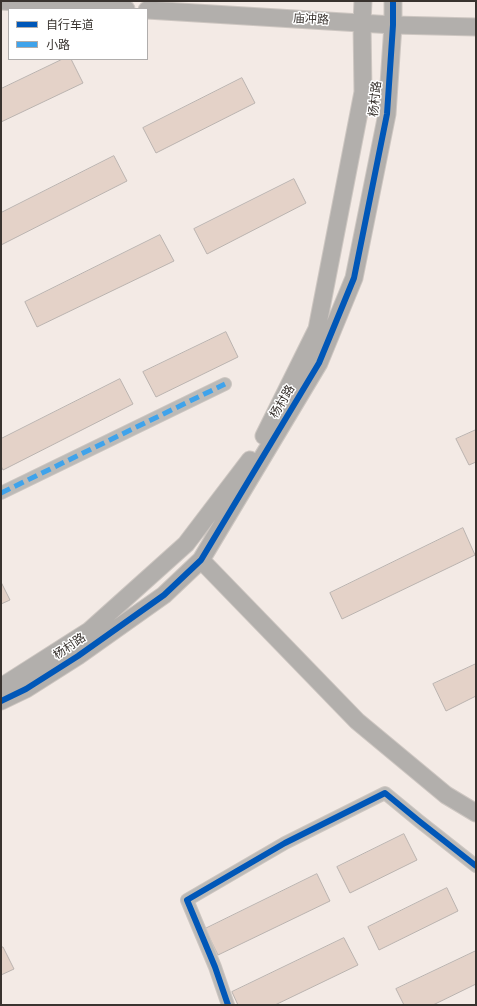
<!DOCTYPE html>
<html>
<head>
<meta charset="utf-8">
<style>
  body { margin:0 }
  #map { position:relative; width:477px; height:1006px; overflow:hidden; background:#f3eae5; font-family:Jost,"Noto Sans SC",sans-serif }
  canvas { display:block }
  .frame { position:absolute; inset:0; border:2px solid #39332f; pointer-events:none }
  .legend { position:absolute; left:8px; top:8px; width:140px; height:52px; box-sizing:border-box; background:#fff; border:1px solid #b0adac; margin:0; padding:5px 7px; list-style:none; font-size:12px; color:#39332f }
  .legend li { display:flex; align-items:center; gap:8px; height:20px }
  .legend b { width:20px; border:1px solid #b0adac }
</style>
</head>
<body>
<div id="map">
<canvas width="477" height="1006"></canvas>
<div class="frame"></div>
<ul class="legend">
<li><b style="height:5px;background:#0057b8"></b>自行车道</li>
<li><b style="height:5px;background:#3fa3eb"></b>小路</li>
</ul>
</div>
<script>
const c = document.querySelector('canvas').getContext('2d');
c.lineJoin = 'round';
function fill(path, color) { c.fillStyle = color; c.fill(path, 'evenodd'); }
function strokePath(path, color, width, dash) { c.strokeStyle = color; c.lineWidth = width; c.lineCap = dash ? 'butt' : 'round'; c.setLineDash(dash || []); c.stroke(path); }
function write(font, color, halo, rows, align = 'center') {
  c.font = font + ' Jost,"Noto Sans SC",sans-serif'; c.lineWidth = 3; c.setLineDash([]); c.textBaseline = 'middle'; c.strokeStyle = halo; c.fillStyle = color; for (const [text, x, y, turn = 0] of rows) {
    c.save(); c.translate(x, y); c.rotate((+turn || 0) * Math.PI / 180); c.textAlign = isNaN(turn) ? turn : align; if (halo) c.strokeText(text, 0, 0); c.fillText(text, 0, 0); c.restore();
  }
}
const building = new Path2D(`
  M63 59H71L83 83 1 122V89Z
  M242 78 255 103 156 153 143 128Z
  M114 156 127 181 1 245V213Z
  M294 179 306 203 207 254 194 229Z
  M160 235 174 261 37 327 25 302Z
  M226 332 238 357 156 397 143 372Z
  M120 379 133 404 3 470 1 466V439Z
  M476 430V462L469 465 456 439Z
  M463 528 475 555 342 619 330 593Z
  M1 582 10 600 1 604Z
  M476 664V696L446 711 433 684Z
  M404 834 417 860 350 893 337 867Z
  M317 874 330 901 218 955 205 929Z
  M447 888 458 911 379 950 368 927Z
  M344 938 358 965 275 1005H238L232 992Z
  M1 947H3L14 969 1 975Z
  M476 951V984L433 1005H404L396 989Z`);
const street = new Path2D(`
  M1 493 225 384
  M228 1005 215 967 187 900 285 843 385 793 419 821 476 866`);
const secondary = new Path2D(`
  M1 1 126 9
  M147 10 393 25 476 27
  M264 436 317 329 363 92 362 23 363 1
  M201 560 357 721 446 795 476 813
  M1 687 89 631 186 544 250 460
  M1 701 26 689 78 656 164 595 201 560 319 363 354 278 387 114 393 25V1`);
const quiet = new Path2D(`
  M1 493 225 384`);
const cycleway = new Path2D(`
  M1 701 26 689 78 656 164 595 201 560 319 363 354 278 387 114 393 25V1
  M228 1005 215 967 187 900 285 843 385 793 419 821 476 866`);
const streetNames = [
  ["庙冲路",311,20,3],
  ["杨村路",376,99,-84],
  ["杨村路",283,402,-59],
  ["杨村路",70,647,-34]
];
fill(building, '#e4d2c8');
strokePath(building, '#bab3af', 1);
strokePath(street, '#cdc6c1', 14);
strokePath(secondary, '#cdc6c1', 19);
strokePath(street, '#bcbab7', 12);
strokePath(secondary, '#b2afac', 17);
strokePath(quiet, '#3fa3eb', 5, [10, 5]);
strokePath(cycleway, '#0057b8', 6);
write('12px', '#39332f', '#fff', streetNames);
</script>
</body>
</html>
